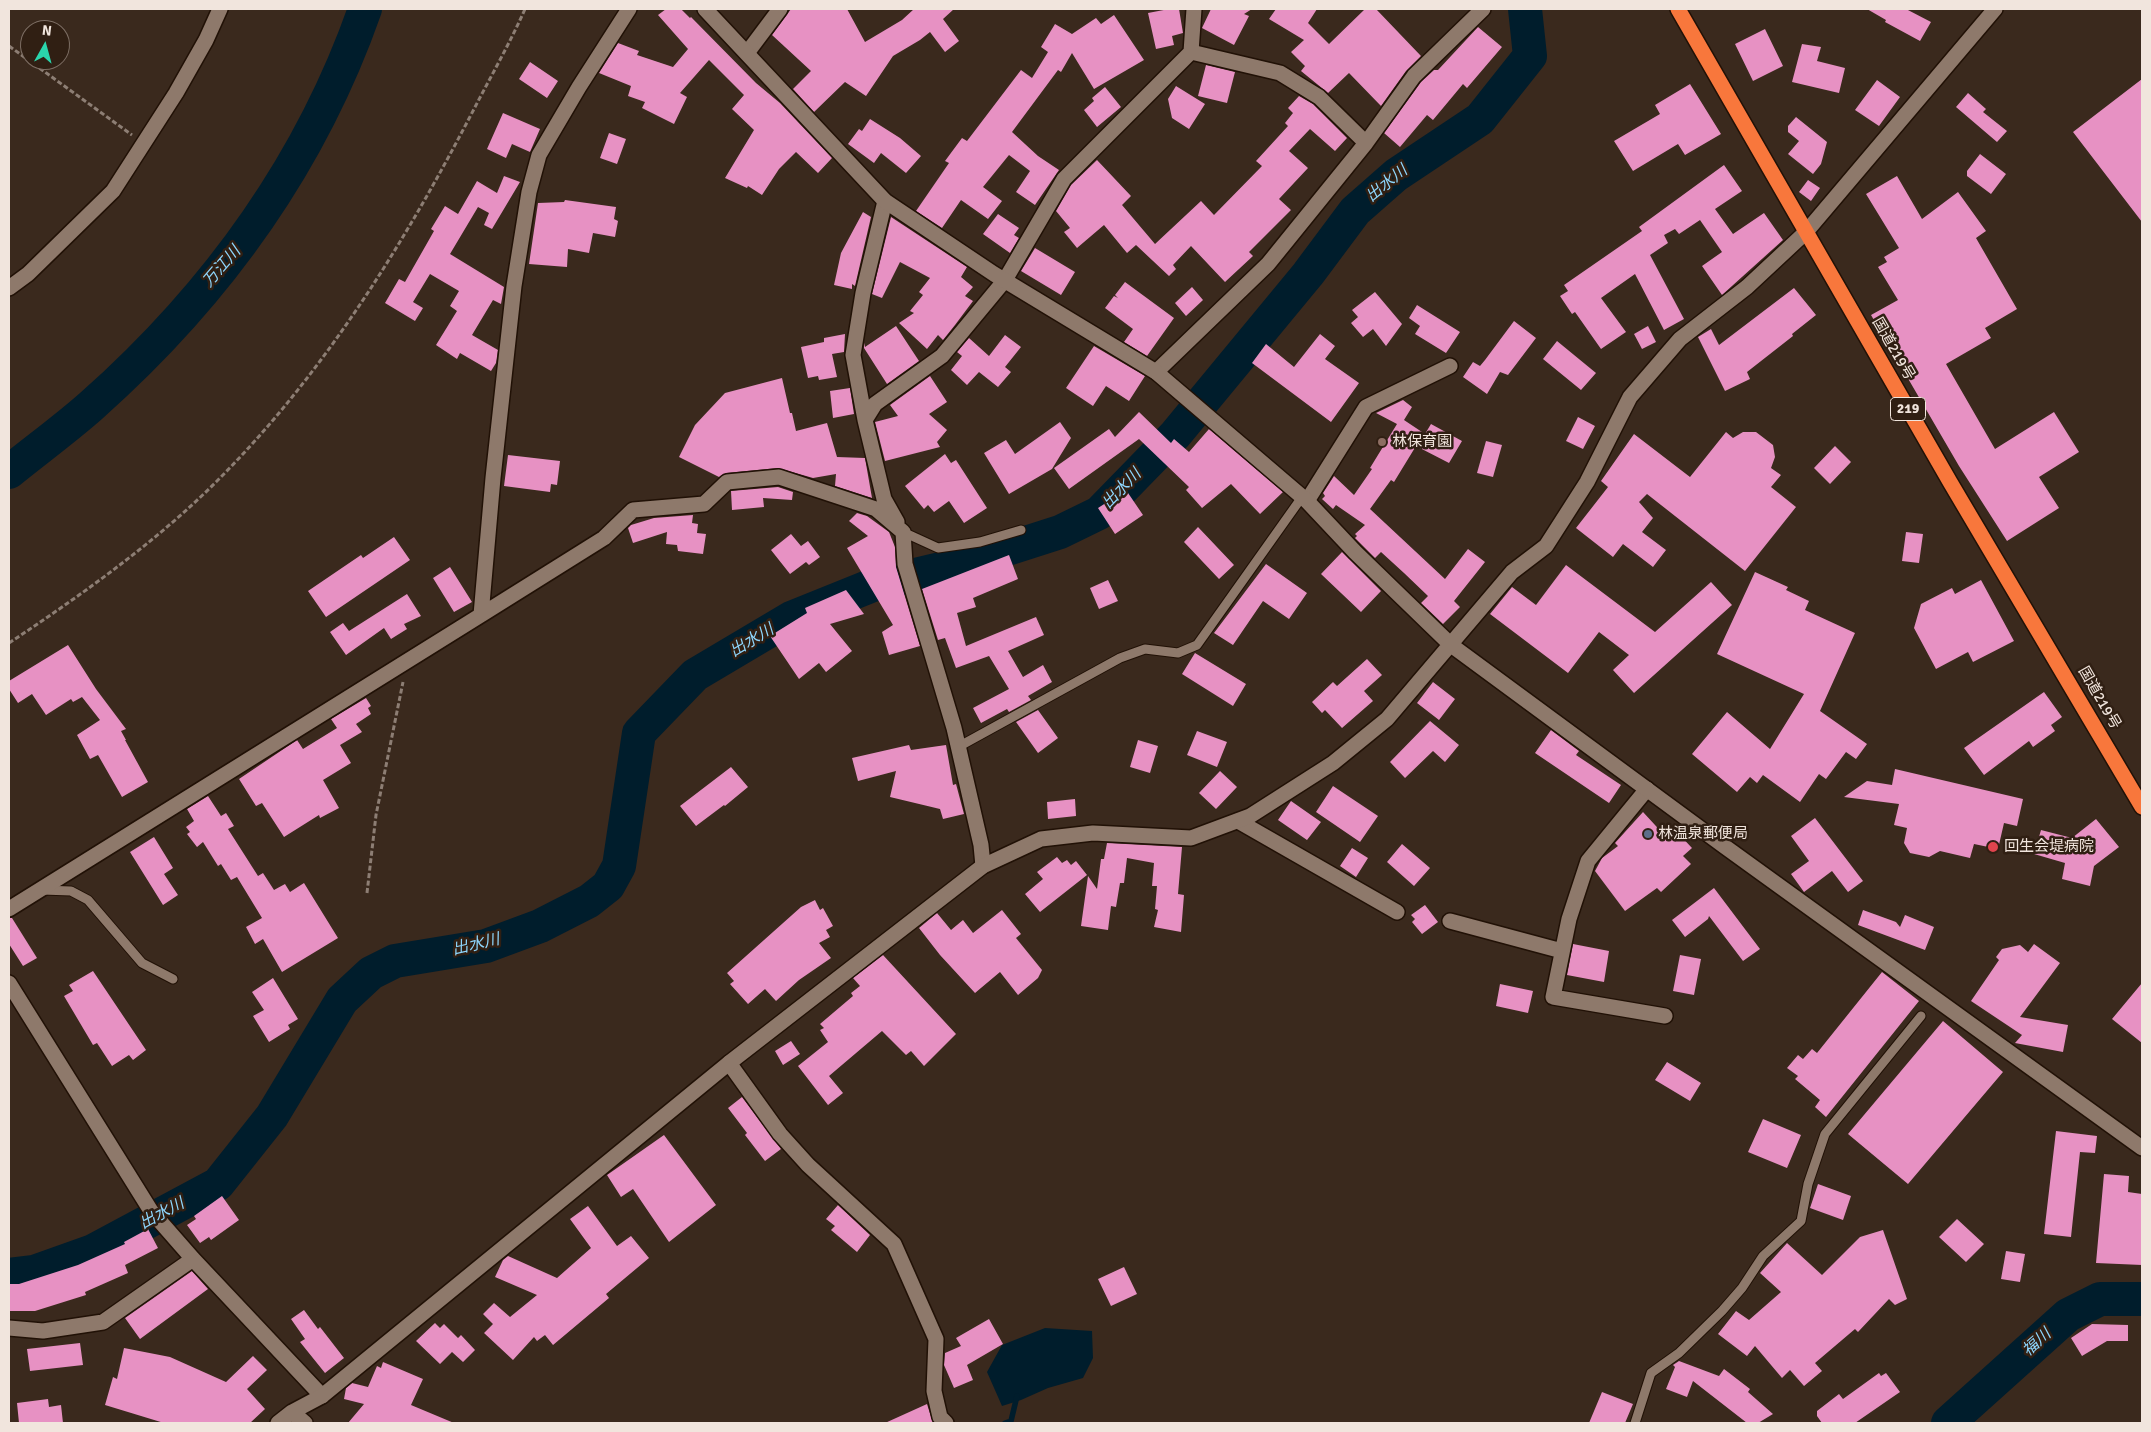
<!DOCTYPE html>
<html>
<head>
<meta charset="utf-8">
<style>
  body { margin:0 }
  #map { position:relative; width:2151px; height:1432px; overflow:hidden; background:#3a291d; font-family:Signika,sans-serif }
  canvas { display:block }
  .frame { position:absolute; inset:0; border:10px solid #f1e5dd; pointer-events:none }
  .north { position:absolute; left:20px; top:20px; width:50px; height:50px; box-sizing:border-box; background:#301f13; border:1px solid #7d6e64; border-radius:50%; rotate:7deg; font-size:14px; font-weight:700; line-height:20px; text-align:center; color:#f1e5dd }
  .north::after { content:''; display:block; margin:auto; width:18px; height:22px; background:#2ad5ac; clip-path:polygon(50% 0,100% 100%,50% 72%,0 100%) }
</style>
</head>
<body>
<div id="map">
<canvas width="2151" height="1432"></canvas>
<div class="frame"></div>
<div class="north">N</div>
</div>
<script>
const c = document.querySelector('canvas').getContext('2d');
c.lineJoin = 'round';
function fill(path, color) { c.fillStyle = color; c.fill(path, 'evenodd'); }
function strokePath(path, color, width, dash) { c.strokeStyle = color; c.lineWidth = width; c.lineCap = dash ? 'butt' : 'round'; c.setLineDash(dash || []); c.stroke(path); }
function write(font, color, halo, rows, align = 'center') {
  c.font = font + ' Signika,"Noto Sans JP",sans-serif'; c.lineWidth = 5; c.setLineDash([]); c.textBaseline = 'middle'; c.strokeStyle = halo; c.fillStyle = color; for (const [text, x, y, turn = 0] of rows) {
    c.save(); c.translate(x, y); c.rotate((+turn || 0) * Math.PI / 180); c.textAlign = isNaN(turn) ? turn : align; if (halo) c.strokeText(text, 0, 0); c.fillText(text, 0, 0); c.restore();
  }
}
const water = new Path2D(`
  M1045 1328 1092 1331 1093 1358 1083 1378 1048 1388 1021 1400 1002 1406 987 1372 1002 1345Z`);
const stream = new Path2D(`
  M1005 1423 1011 1421 1017 1396`);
const river = new Path2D(`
  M9 472C36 450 65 429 91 406 215 296 310 166 365 9
  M9 1275 34 1272 93 1251 218 1184 272 1116 342 1000 371 973 395 961 486 946 540 926 589 901 608 886 619 866 639 733 695 675 791 618 873 585 957 565 1060 532 1099 513 1175 435 1308 274 1355 211 1396 175 1480 119 1530 56 1525 9
  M1948 1423 2068 1315 2100 1299H2142`);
const building = new Path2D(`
  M666 9H681L690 18 691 17 756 83 780 103 832 158 818 173 796 152 779 169 762 195 748 186 747 188 725 178 754 130 732 109 744 95 709 60 680 93 687 97 674 124 642 108 645 102 628 96 631 86 599 73 618 43 639 51 637 55 673 67 688 49 658 15Z
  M791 9H847L865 42 902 20 914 9H954L943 19 959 41 945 52 930 32 920 40 893 56 866 96 845 82 814 112 793 89 811 71 772 35Z
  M1169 9H1179L1183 33 1172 36 1174 45 1156 49 1148 13Z
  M1211 9H1252L1244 14 1249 16 1234 45 1202 28Z
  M1276 9H1317L1308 23 1329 44 1365 9H1376L1421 56 1406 71 1381 106 1349 73 1328 93 1301 71 1305 66 1291 52 1304 40 1269 19Z
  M1867 9H1906L1931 22 1920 41 1885 22 1886 20Z
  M1114 15 1144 60 1094 89 1072 53 1061 72 1058 70 1012 132 1038 156 1059 170 1035 205 1016 192 1030 171 1009 155 983 187 1002 201 988 219 961 200 942 228 916 211 949 163 945 161 962 138 967 141 1021 70 1032 78 1048 52 1041 47 1055 24 1072 34 1096 18 1101 24Z
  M1478 27 1502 47 1467 88 1463 84 1433 120 1427 115 1400 147 1384 133 1421 82 1434 70H1438Z
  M1765 29 1783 66 1753 81 1735 44Z
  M1802 44 1821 47 1817 61 1845 68 1839 93 1792 82Z
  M530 62 558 81 547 98 519 79Z
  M1206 65 1235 72 1227 103 1198 96Z
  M2142 79V222L2073 132Z
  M1877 80 1900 97 1879 126 1855 110Z
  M1690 84 1721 134 1685 155 1678 144 1633 171 1614 141 1660 114 1655 105Z
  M1176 86 1205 104 1189 129 1172 118 1168 99Z
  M1105 87 1121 107 1097 127 1084 110 1094 101 1092 98Z
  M1968 93 1986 109 1983 112 2007 131 1997 142 1956 107Z
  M1299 96 1313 104 1347 138 1335 151 1310 129 1289 151 1308 168 1279 199 1291 210 1249 252 1253 256 1225 282 1191 246 1173 265 1176 269 1169 276 1136 245 1127 253 1104 225 1077 248 1064 232 1070 228 1056 211 1071 185 1097 160 1131 196 1122 205 1155 244 1201 201 1214 215 1262 166 1256 161 1288 126 1285 123 1293 113 1288 108Z
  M503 113 540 129 530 152 512 144 506 158 487 149Z
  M1796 117 1827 142 1821 164 1813 174 1788 154 1799 141 1788 132V126Z
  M870 119 900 138 921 156 906 173 881 153 874 163 848 144 859 129 862 131Z
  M609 133 626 139 617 164 600 158Z
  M1980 154 2006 174 1991 194 1967 176V171Z
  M1724 165 1742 191 1715 209 1733 234 1764 213 1783 240 1722 295 1702 266 1722 252 1700 220 1679 234 1675 229 1664 235 1668 243 1650 255 1684 319 1664 330 1635 274 1601 298 1626 332 1601 349 1575 312 1572 314 1560 296 1568 291 1564 285 1642 231 1639 227Z
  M504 176 520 182 492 229 484 225 489 213 478 207 450 254 504 287 501 304 493 300 472 335 498 350 496 363 491 371 460 353 457 359 436 345 457 311 450 306 459 291 430 274 413 302 423 308 415 321 385 303 399 279 405 282 434 231 431 229 445 206 458 214 477 181 497 193Z
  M1897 176 1922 219 1958 192 1986 231 1976 238 2017 309 1985 328 1991 338 1946 364 1995 449 2054 412 2079 452 2039 477 2059 508 2007 541 1959 466 1871 315 1898 300 1878 267 1887 262 1884 257 1899 248 1866 194Z
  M1808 180 1820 188 1811 201 1799 192Z
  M565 200 616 207 614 219 618 221 615 237 593 233 589 253 568 249 567 267 529 264 538 203 564 202Z
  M863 212 871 217 855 286 852 284V289L834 285 841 253Z
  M998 214 1019 228 1014 235 1019 238 1010 253 983 234Z
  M891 217 967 267 961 277 973 287 965 296 973 301 955 325 943 340 938 335 927 349 899 323 914 313 910 311 923 295 919 292 930 278 900 262 882 298 872 294Z
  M1035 248 1075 272 1061 295 1021 271Z
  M1125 282 1174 318 1147 356 1124 342 1133 329 1105 308 1114 296 1118 298 1115 295Z
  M1192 287 1203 300 1186 316 1175 303Z
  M1794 288 1816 315 1792 334 1793 336 1747 372 1750 379 1725 391 1698 337 1711 329 1719 345Z
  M1375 292 1402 324 1386 346 1373 329 1363 337 1351 323 1358 317 1352 310Z
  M1417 305 1460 332 1446 353 1415 334 1420 326 1409 318Z
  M1514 321 1536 338 1508 375 1500 372 1487 394 1463 377 1473 362 1480 366 1485 360Z
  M896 326 919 361 887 384 864 348V343L865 347Z
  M1648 326 1656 342 1642 349 1634 334Z
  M845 334 844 352 832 354 837 377 819 380 818 376 808 378 801 347 824 342V338Z
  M1320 334 1335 346 1325 359 1359 383 1331 422 1252 363 1266 344 1294 367Z
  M1005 335 1021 347 1005 367 1011 372 998 387 979 372 967 385 951 370 962 356 957 352 969 338 989 356Z
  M1557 341 1596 373 1581 390 1543 359Z
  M1094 346 1145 376 1129 401 1106 386 1093 406 1066 388Z
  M930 376 947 402 929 414 947 430 937 442 940 447 885 461 875 422 898 416 890 405Z
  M782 378 790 413H792L796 431 827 423 837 457 865 458 872 498 835 486 836 474 813 478 778 468 726 473 719 477 679 457 695 425 725 393Z
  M850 388 854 414 833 418 830 391Z
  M1403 400 1412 407 1404 420 1425 434 1431 424 1462 441 1449 463 1416 446 1394 482 1391 480 1370 509 1445 579 1468 549 1485 562 1454 601 1460 607 1443 624 1421 603 1428 596 1404 573 1381 552 1375 558 1355 538 1357 536 1355 534 1365 525 1336 505 1333 509 1322 499 1325 496 1323 493 1334 476 1354 495 1372 469 1370 468 1397 424 1376 413Z
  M1139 412 1171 443 1174 439 1189 452 1209 429 1283 492 1260 514 1231 484 1202 508 1186 490 1189 487 1139 439 1069 489 1054 468 1109 429 1115 437Z
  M1578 417 1595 426 1583 449 1566 441Z
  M1060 422 1071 438 1052 469 1009 494 984 453 1006 440 1015 454Z
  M1726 432 1733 438 1743 432H1756L1773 445 1775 457 1771 468 1781 475 1771 487 1796 507 1745 571 1647 494 1639 502 1653 518 1642 532 1666 550 1653 567 1623 544 1613 557 1576 528 1608 487 1601 481 1634 434 1690 477Z
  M1486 441 1502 445 1493 477 1477 473Z
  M1835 446 1851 462 1830 484 1814 468Z
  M945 454 951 463 956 460 987 508 964 523 949 501 934 512 928 505 924 509 905 486Z
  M508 455 560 461 557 485 551 484 550 492 504 486Z
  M778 487 793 492 792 500 763 498 764 507 732 510 731 491Z
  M1126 490 1143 515 1115 534 1098 508Z
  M857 513 867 516 889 532 895 547 896 567 920 646 889 655 882 632 893 625 847 548 868 536 849 521Z
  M693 515 692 523 698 524 697 533 706 534 703 554 678 551 677 545 666 544 667 532 633 543 628 528 631 525 654 518Z
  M1198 527 1234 565 1219 579 1184 542Z
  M1906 532 1923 534 1919 563 1902 561Z
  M791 534 801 546 808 541 820 557 809 565 806 562 790 574 771 550Z
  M394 537 410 560 326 617 308 591 361 555 363 558Z
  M1342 552 1381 591 1361 612 1321 574Z
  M1009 555 1018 579 973 598 976 607 957 613 966 646 1036 617 1044 635 1008 651 1023 677 1043 665 1052 682 1028 696 1031 700 1009 712 1007 709 981 723 973 708 1009 689 989 656 956 668 945 638 938 640 922 589Z
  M1266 564 1307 593 1289 619 1263 601 1233 645 1214 633Z
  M1566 565 1655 632 1711 582 1732 605 1634 693 1613 670 1629 655 1599 632 1568 673 1490 614 1512 587 1536 605Z
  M450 567 472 602 454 612 433 578Z
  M1755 572 1788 587 1786 590 1809 601 1805 610 1855 633 1820 711 1867 744 1856 759 1846 752 1826 779 1819 774 1800 802 1763 775 1757 783 1750 777 1737 792 1692 754 1727 712 1770 749 1804 694 1717 654Z
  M1108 580 1118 601 1099 609 1090 588Z
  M1981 580 2014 641 1973 662 1968 652 1936 669 1914 628 1921 604 1952 588 1955 594Z
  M846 590 864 614 830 624 852 651 826 672 819 663 799 679 770 636 807 613 805 608Z
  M407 594 421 616 404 624 407 629 391 639 384 628 346 655 330 632 343 623 349 631Z
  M68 645 96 689 126 729 121 731 126 740H125L148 782 122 797 98 755 90 759 77 735 100 720 82 697 73 702 71 699 46 715 32 694 18 703 9 689V681Z
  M1195 653 1246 684 1233 706 1182 674Z
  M1367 659 1382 675 1364 691 1373 701 1342 728 1325 710 1322 713 1312 702 1333 682 1337 686Z
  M1433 682 1455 699 1439 720 1417 703Z
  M2044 692 2062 717 2051 725 2055 731 2033 747 2029 741 1984 775 1964 748Z
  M366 698 371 706 368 708 371 714 356 724 362 732 340 745 351 763 323 780 339 808 320 818 319 815 284 837 262 803 256 806 239 779 297 740 303 749 337 728 331 719Z
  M1038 710 1058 738 1038 753 1016 722Z
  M1430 721 1459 745 1445 762 1433 751 1405 778 1390 762Z
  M1551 730 1579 751 1576 755 1621 785 1609 803 1535 753Z
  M1197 731 1227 742 1217 767 1187 755Z
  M1138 740 1158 746 1150 773 1130 767Z
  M909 745 911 750 946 745 953 785 956 784 964 814 943 819 940 809 890 797 896 771 858 781 852 758Z
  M731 767 748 787 725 806 724 805 696 826 680 806Z
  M1895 769 2023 799 2017 826 2004 823 1998 849 1974 844 1970 858 1940 851 1929 857 1910 853 1904 843 1907 828 1894 825 1899 804 1844 797 1867 781 1892 785Z
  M1220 771 1237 787 1216 809 1199 793Z
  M1333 786 1378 816 1360 842 1316 812Z
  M208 796 221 816 226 813 234 826 228 829 258 876 263 873 274 890 285 884 290 892 304 883 338 938 282 972 263 939 255 944 246 927 262 918 237 877 231 880 221 864 218 866 203 842 197 847 187 834 190 832 186 827 194 821 187 809Z
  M1075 799 1076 816 1048 819 1047 802Z
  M1291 801 1321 822 1307 840 1278 820Z
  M1643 812 1667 838 1676 831 1692 848 1683 856 1691 864 1661 892 1657 888 1625 911 1595 871 1602 858 1618 846 1615 843Z
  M1815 818 1863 881 1848 892 1832 871 1804 892 1791 874 1809 861 1791 836Z
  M2096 819 2119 847 2094 866 2090 886 2062 879 2065 863 2034 854 2041 830 2072 838Z
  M154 837 173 868 164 874 178 895 163 905 130 852Z
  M1107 843 1182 847 1178 894 1184 895 1181 932 1154 927 1158 910 1155 909 1157 886H1152L1154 863 1127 858 1124 883H1120L1116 907 1111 906 1108 930 1081 926 1088 876 1097 889 1101 859H1104Z
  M1402 844 1430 868 1414 886 1387 862Z
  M1352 848 1368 858 1356 877 1340 866Z
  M1057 857 1062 863 1067 860 1071 865 1076 861 1087 875 1040 912 1025 894 1043 879 1037 872Z
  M1714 888 1760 949 1743 961 1709 916 1708 919 1685 937 1672 920Z
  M815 900 820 910 823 908 833 926 826 930 830 937 819 943 831 958 799 980 776 1001 765 989 748 1004 730 984 734 981 727 973 801 907Z
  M1425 905 1438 922 1422 934 1412 922 1415 919 1411 915Z
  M1002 910 1021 934 1016 938 1042 970 1038 978 1018 995 1000 972 975 993 940 955 919 928 937 913 951 930 963 920 973 933Z
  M1863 910 1896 922 1900 927 1905 915 1934 927 1925 950 1858 925Z
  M9 918H12L37 958 23 966 9 944Z
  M1573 944 1609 951 1604 982 1567 975Z
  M2034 944 2060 963 2020 1017 2068 1025 2063 1052 2015 1043 2022 1035 1971 1001 1999 960 1996 957 2002 949 2020 945 2028 952Z
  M883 955 956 1034 924 1066 911 1051 906 1055 882 1031 829 1076 843 1093 828 1105 798 1066 828 1042 820 1030 824 1028 820 1024 853 996 851 993 860 986 853 978Z
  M1680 955 1701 959 1694 995 1673 991Z
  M93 971 146 1050 133 1060 129 1055 112 1066 97 1043 93 1045 64 996 73 991 69 985Z
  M1882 972 1919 1001 1826 1117 1815 1107 1820 1100 1795 1079 1798 1076 1787 1068 1798 1055 1803 1059 1812 1049 1817 1053Z
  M273 978 298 1019 288 1025 290 1029 269 1042 253 1016 264 1010 252 992Z
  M2142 983V1043L2112 1019Z
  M1500 984 1533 991 1528 1013 1496 1006Z
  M1943 1021 2003 1072 1908 1184 1848 1134Z
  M791 1041 800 1054 783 1065 775 1051Z
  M1667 1062 1701 1083 1690 1101 1655 1080Z
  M742 1097 781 1149 765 1161 745 1135 747 1133 728 1108Z
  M1763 1119 1801 1135 1787 1168 1748 1152Z
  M2056 1131 2097 1136 2095 1153 2080 1152 2071 1237 2044 1234Z
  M664 1135 716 1205 669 1242 633 1189 621 1197 607 1175Z
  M2104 1174 2129 1176 2128 1192 2142 1194V1265L2096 1263Z
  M1818 1184 1851 1196 1843 1220 1810 1208Z
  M222 1196 239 1220 211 1240 209 1237 200 1243 187 1225 196 1219 194 1216Z
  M838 1205 870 1235 857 1252 831 1230 835 1226 826 1219Z
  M588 1206 617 1246 631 1236 649 1258 606 1294 609 1298 553 1345 545 1335 537 1341 534 1337 513 1360 484 1333 493 1324 483 1314 494 1303 510 1317 537 1295 495 1277 503 1260 508 1256 557 1278 591 1248 570 1219Z
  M1957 1219 1984 1244 1966 1262 1939 1237Z
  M148 1229 158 1248 125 1265 128 1273 85 1292 86 1295 35 1311H9V1284H19L78 1265 125 1244 124 1242Z
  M1883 1230 1907 1299 1895 1305 1889 1299 1858 1332 1855 1329 1815 1363 1822 1371 1804 1386 1790 1370 1782 1378 1755 1346 1747 1356 1718 1334 1736 1311 1749 1320 1781 1292 1760 1273 1787 1243 1822 1275 1860 1237Z
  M2006 1251 2025 1254 2020 1282 2001 1279Z
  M1124 1267 1137 1294 1111 1306 1098 1279Z
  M192 1271 208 1289 140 1339 125 1318Z
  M304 1310 318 1329 320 1327 344 1358 325 1373 300 1342 305 1339 291 1319Z
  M989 1319 1003 1344 967 1365 973 1380 954 1388 944 1365 945 1353 961 1346 956 1338Z
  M435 1323 440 1328 444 1324 458 1338 461 1335 475 1350 463 1362 452 1352 440 1364 416 1341Z
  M2092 1324 2128 1325V1341H2107L2082 1356 2071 1338Z
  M80 1343 83 1365 30 1371 27 1349Z
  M124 1348 170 1357 226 1382 253 1356 267 1370 247 1389 265 1409 250 1423H164L105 1405 113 1377 117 1379Z
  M1679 1361 1719 1376 1724 1369 1750 1389 1748 1392 1773 1414 1758 1423H1747L1693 1381 1687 1397 1666 1389 1675 1367 1673 1365Z
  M383 1362 423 1379 411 1405 454 1423H348L364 1404 344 1399 346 1388 352 1383 368 1387 377 1366 381 1368Z
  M1879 1373 1881 1376 1886 1373 1900 1392 1855 1423H1822L1817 1416V1411L1839 1394 1843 1399Z
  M1602 1392 1633 1404 1625 1423H1589Z
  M48 1399 49 1407 61 1405 63 1423H19L17 1403Z
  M927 1404 933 1423H885Z`);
const path = new Path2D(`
  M9 46 132 135
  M9 643C80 596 156 542 216 482 324 374 404 244 474 109 491 76 510 43 525 9
  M367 893 376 815 403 682`);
const lane = new Path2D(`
  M903 532 938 548 980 542 1021 530
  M958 747 1120 658 1145 649 1178 653 1197 645 1302 497
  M42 890 71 891 88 900 142 963 173 979
  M1635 1423 1651 1373 1679 1353 1722 1311 1742 1288 1763 1256 1801 1221 1808 1184 1825 1134 1921 1016`);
const street = new Path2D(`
  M1194 9 1191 52 1280 73 1319 97 1366 143
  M747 53 780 9
  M885 201 863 293 853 355 865 420 884 499 897 522
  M9 288 28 274 113 191 176 93 206 40 220 9
  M1156 372 1268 264 1366 143 1414 76 1483 9
  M865 420 875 404 942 356 1005 280 1064 179 1191 52
  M1307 501 1366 407 1450 366
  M481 615 604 538 633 510 704 504 727 482 779 477 876 509 903 532 905 564 954 728 981 845 983 866
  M1647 789 1588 861 1569 919 1553 997 1665 1016
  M1238 821 1397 912
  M9 909 481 615 493 478 514 286 529 192 539 155 579 87 629 9
  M1450 921 1562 951
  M9 983 151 1211 193 1259 322 1396
  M729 1063 780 1134 808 1165 894 1244 936 1339 934 1391 940 1417 946 1423
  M9 1328 43 1331 103 1322 193 1259`);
const secondary = new Path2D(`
  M705 9 885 201 994 274 1156 372 1307 501 1355 552 1451 645 1724 846 2142 1148
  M292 1412 305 1423
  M278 1423 292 1412 322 1396 729 1063 983 866 1041 839 1093 833 1191 838 1250 816 1333 763 1387 719 1512 572 1546 546 1587 482 1630 397 1680 339 1747 287 1806 232 1995 9`);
const highway = new Path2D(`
  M1678 9 1950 482 2142 807`);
const markers = [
  [1382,442,5,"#8d6e63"],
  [1648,834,5,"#5c6f8a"],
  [1993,847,6,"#e0444e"]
];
const shields = [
  [1908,409,35]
];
const shieldNames = [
  ["219",1908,409]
];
const streetNames = [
  ["国道219号",1893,349,60],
  ["国道219号",2099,698,60]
];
const poiNames = [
  ["林保育園",1392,442],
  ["林温泉郵便局",1658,834],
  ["回生会堤病院",2004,847]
];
const waterNames = [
  ["出水川",1387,184,-39],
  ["万江川",222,267,-49],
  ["出水川",1122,489,-46],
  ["出水川",752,641,-31],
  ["出水川",476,945,-13],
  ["出水川",162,1214,-28],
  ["福川",2037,1343,-42]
];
fill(water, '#001d2c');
strokePath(stream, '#001d2c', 5.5);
strokePath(river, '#001d2c', 34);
fill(building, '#e791c3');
strokePath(lane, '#211106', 11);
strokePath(street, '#211106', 18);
strokePath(secondary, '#211106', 18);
strokePath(highway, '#211106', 18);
strokePath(path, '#8d7e74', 3, [5, 2.5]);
strokePath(lane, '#8e796b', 9);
strokePath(street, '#8e796b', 15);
strokePath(secondary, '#8e796b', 15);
strokePath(highway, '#f8773c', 15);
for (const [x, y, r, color] of markers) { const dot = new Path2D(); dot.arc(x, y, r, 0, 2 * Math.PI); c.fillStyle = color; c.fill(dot); strokePath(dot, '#301f13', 2); }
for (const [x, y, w] of shields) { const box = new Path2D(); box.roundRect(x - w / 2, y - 11.5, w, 23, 4); c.fillStyle = '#301f13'; c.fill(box); strokePath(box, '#f1e5dd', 1); }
write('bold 14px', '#f1e5dd', null, shieldNames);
write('15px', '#f1e5dd', '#301f13', streetNames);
write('15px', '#f1e5dd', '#301f13', poiNames, 'left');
write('italic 16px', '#8ed7fe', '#301f13', waterNames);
</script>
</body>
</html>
